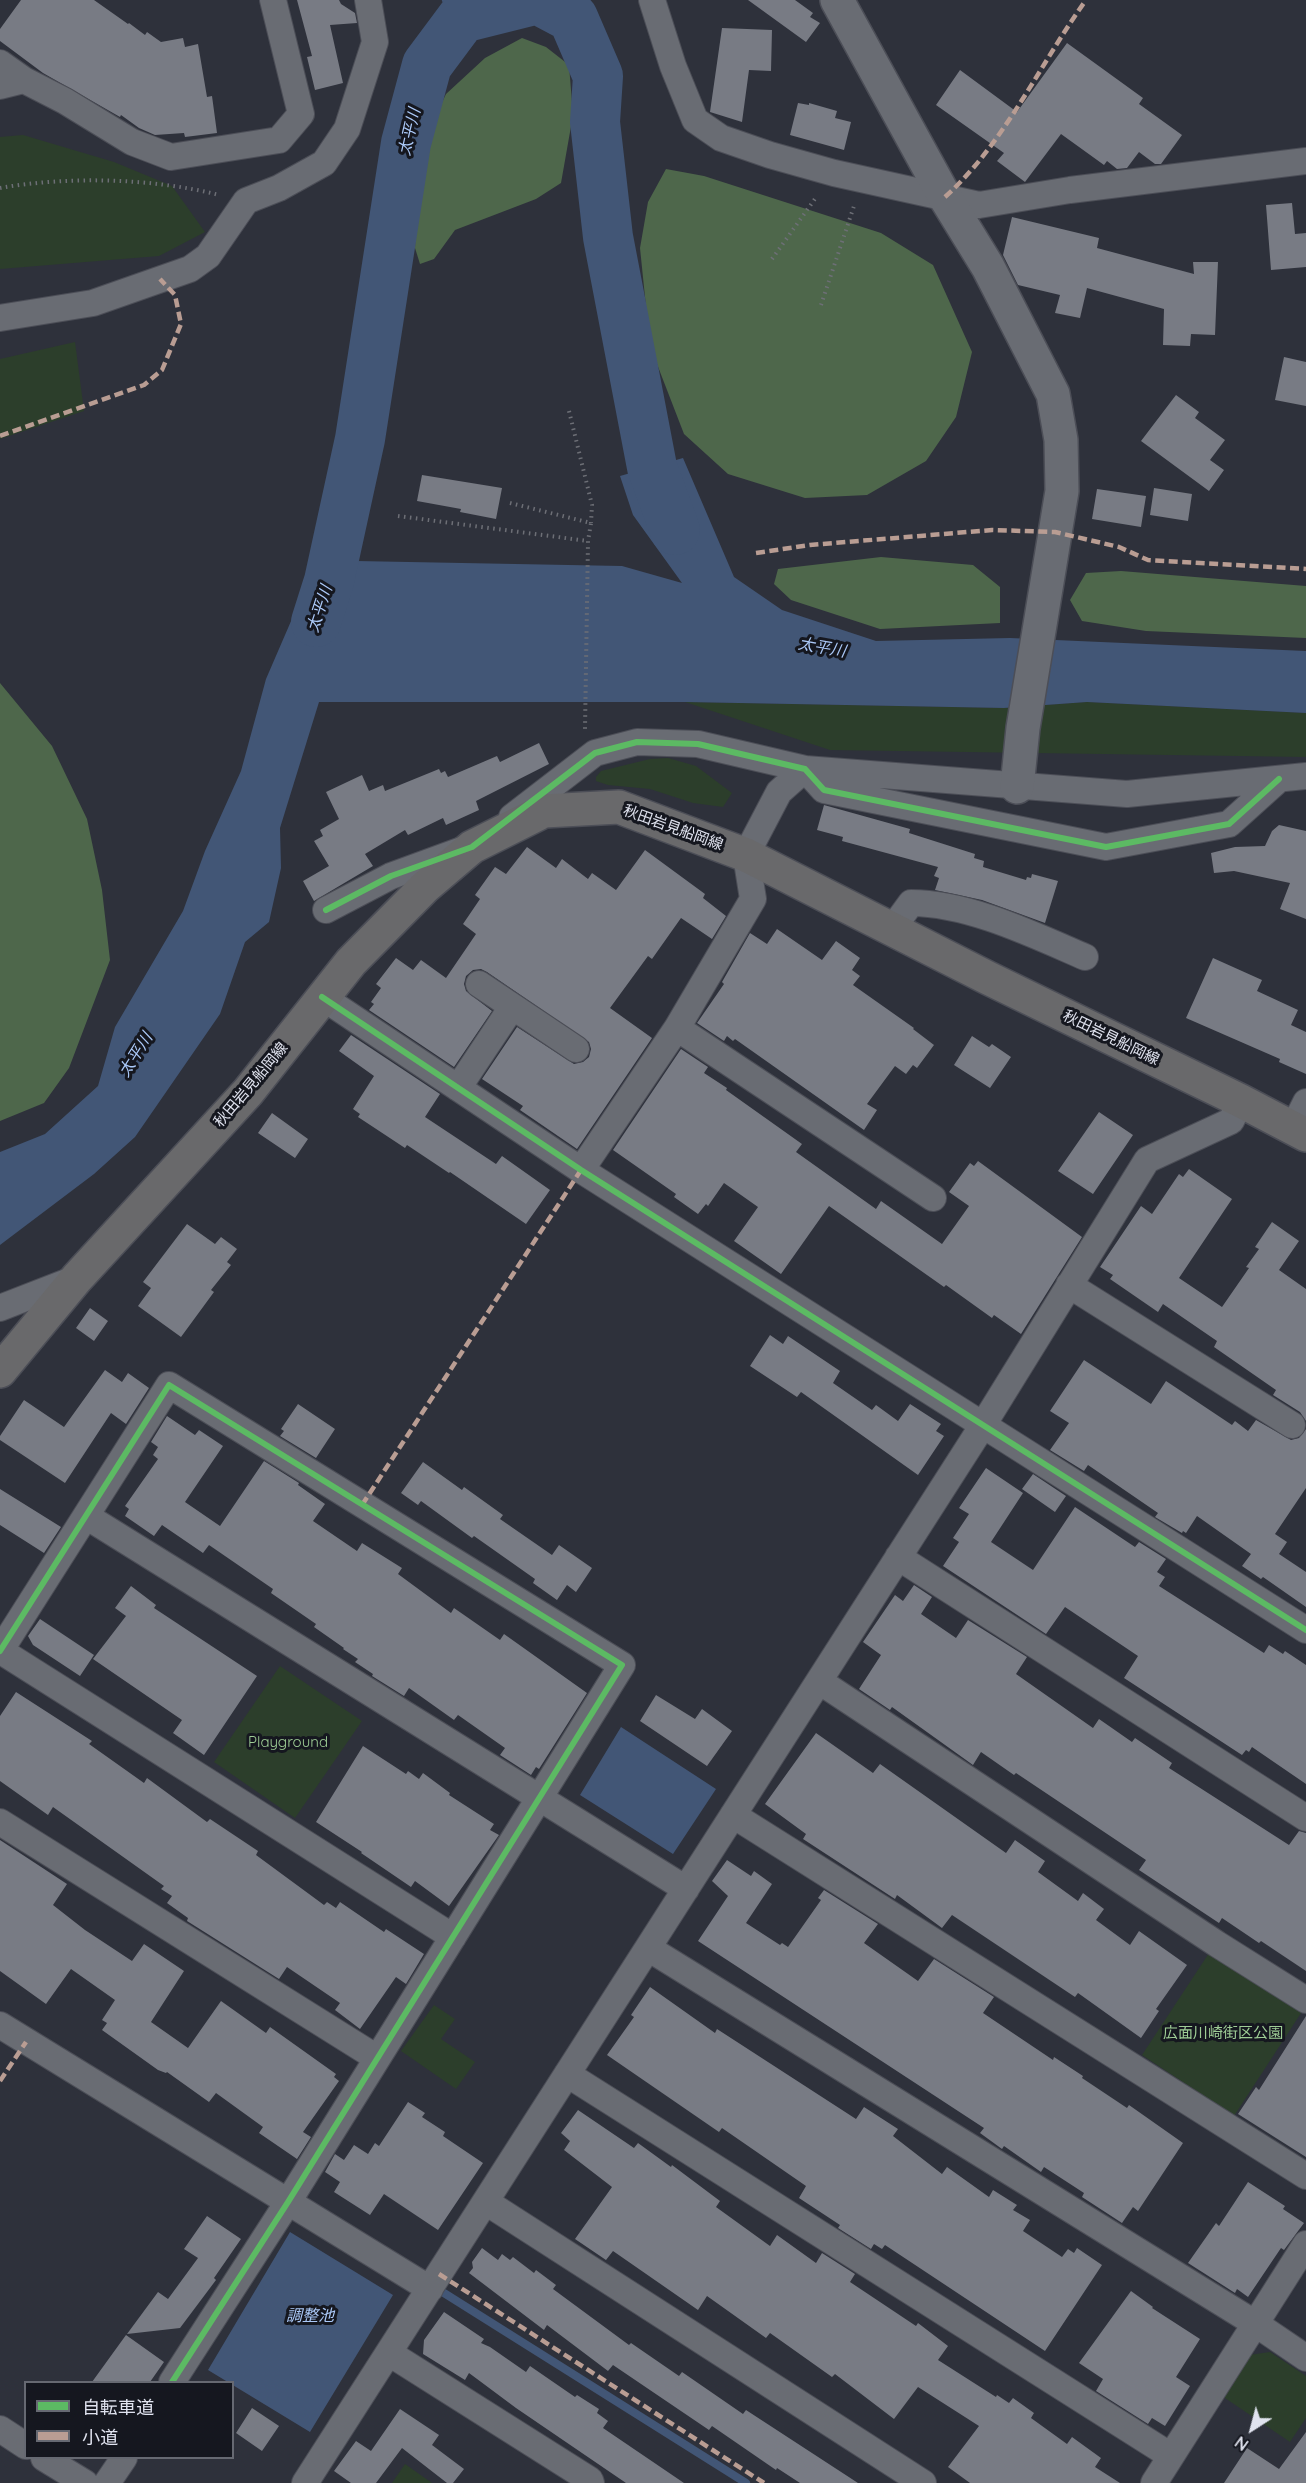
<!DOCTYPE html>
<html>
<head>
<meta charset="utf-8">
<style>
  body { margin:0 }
  #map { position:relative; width:1306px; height:2483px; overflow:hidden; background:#2e313b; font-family:Quicksand,"Noto Sans JP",sans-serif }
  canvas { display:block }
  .legend { position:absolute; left:24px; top:2381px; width:210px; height:78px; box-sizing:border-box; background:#15171f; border:2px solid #666972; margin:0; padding:8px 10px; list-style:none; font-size:18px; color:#e0e3ef }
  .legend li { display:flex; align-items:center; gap:12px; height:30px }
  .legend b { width:30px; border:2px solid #666972 }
  .north { position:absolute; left:1222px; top:2399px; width:60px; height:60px; -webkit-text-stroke:4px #15171f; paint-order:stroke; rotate:216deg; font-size:16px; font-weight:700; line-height:24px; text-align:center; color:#e0e3ef }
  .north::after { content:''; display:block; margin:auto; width:21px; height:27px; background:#e0e3ef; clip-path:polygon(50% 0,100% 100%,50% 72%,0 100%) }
</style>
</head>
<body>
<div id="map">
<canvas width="1306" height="2483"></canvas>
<ul class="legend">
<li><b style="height:8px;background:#5cba63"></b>自転車道</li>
<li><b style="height:8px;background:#b99d93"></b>小道</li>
</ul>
<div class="north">N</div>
</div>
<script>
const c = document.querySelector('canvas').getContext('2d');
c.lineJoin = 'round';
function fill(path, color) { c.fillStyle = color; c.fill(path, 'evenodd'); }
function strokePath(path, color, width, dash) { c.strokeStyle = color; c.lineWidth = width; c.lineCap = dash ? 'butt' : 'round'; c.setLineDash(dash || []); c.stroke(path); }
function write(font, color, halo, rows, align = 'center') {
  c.font = font + ' Quicksand,"Noto Sans JP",sans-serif'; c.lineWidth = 6; c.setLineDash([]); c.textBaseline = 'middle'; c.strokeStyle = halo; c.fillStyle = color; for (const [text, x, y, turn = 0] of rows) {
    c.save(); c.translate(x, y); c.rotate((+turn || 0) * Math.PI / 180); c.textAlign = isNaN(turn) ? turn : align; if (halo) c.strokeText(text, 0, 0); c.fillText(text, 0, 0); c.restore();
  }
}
const green = new Path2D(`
  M23 135 114 162 172 186 205 232 159 256 0 269V137Z
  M75 342 84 411 0 439V359Z
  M685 702 1004 708 1087 702 1306 713V757L830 750Z
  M668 758 696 766 732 793 723 807 693 803 650 789 608 785 596 781V777L601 771 650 759Z
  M280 1666 362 1721 295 1818 214 1762Z
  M1211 1950 1303 2010 1234 2116 1142 2055Z
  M434 2005 455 2019 441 2039 475 2062 456 2089 401 2051Z
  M1270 2352 1306 2376V2418L1290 2442 1222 2396 1249 2355Z
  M405 2464 432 2483H392Z`);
const forest = new Path2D(`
  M522 38 546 47 569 65 573 115 561 183 536 199 455 230 434 259 420 264 415 248 417 155 446 94 485 58Z
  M666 169 704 176 881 233 933 265 972 352 956 417 926 461 867 495 805 498 728 474 684 434 650 346 640 248 648 202Z
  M881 557 973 565 1000 587V623L880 629 791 600 774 584 778 569Z
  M1121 571 1306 586V638L1146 631 1082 621 1070 600 1086 573Z
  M0 683 52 746 87 819 102 890 110 960 69 1068 44 1103 0 1121Z`);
const water = new Path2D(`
  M683 458 734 577 782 610 876 641 1010 638 1306 651V713L1087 702 1004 708 685 702H319L280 828 281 868 269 922 245 942 220 1014 135 1137 94 1174 0 1245V1152L45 1134 98 1086 115 1027 183 911 205 851 241 771 266 679 320 554 356 561 622 566 682 583 633 515 620 476Z
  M621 1727 716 1789 673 1854 580 1795Z
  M290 2232 393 2295 310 2432 208 2370Z`);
const stream = new Path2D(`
  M446 0 462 18
  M444 2293 746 2483`);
const river = new Path2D(`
  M539 0 573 18 598 76 595 122 608 237 652 467 675 530
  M316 622 329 581 360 439 406 143 427 65 462 18 534 0`);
const building = new Path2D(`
  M21 0H94L128 24 129 23 145 35 147 32 161 42 183 38 185 47 198 44 207 97 212 96 217 133 185 137 184 133 155 135 139 128 121 115 120 117 43 73 0 41V29Z
  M297 0H339L341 4 355 13 357 23 330 25 343 83 315 90 307 57 312 56Z
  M748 0H795L813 13 810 17 820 23 806 42Z
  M722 28 772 30 771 71 749 70 742 122 710 112Z
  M1067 43 1143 98 1139 104 1182 135 1161 164H1155L1139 152 1127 168 1117 169 1107 161 1104 165 1061 134 1025 182 997 161 1004 153 936 105 960 70 1017 112Z
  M798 103 809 105V103L837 111 835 118 851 122 844 150 790 135Z
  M1292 203 1295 234 1306 233V267L1271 270 1266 205Z
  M1012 217 1099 238 1097 248 1194 274 1193 262H1218L1215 335 1191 334 1190 346 1163 345 1164 309 1087 288 1080 318 1055 313 1060 295 1018 285 1003 255Z
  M1284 357 1306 362V406L1275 400Z
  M1176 395 1199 412 1195 418 1225 440 1210 460 1224 470 1209 491 1141 441Z
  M422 475 502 488 496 519 460 512 461 509 417 501Z
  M1154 488 1192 494 1188 521 1150 515Z
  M1097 489 1146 496 1141 527 1092 519Z
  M539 743 549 764 476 801 479 810 446 825 443 818 408 835 405 830 365 854 373 866 314 901 303 881 329 866 314 841 323 836 320 830 339 819 326 792 362 775 369 791 383 785 385 791 439 769 441 773 445 771 448 777 497 756 500 762Z
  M824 805 910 829 909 833 975 854 974 858 984 861 983 867 1026 880 1027 877 1031 878 1032 874 1058 881 1045 923 982 900 935 890 939 878 934 876 938 867 842 841 843 837 817 830Z
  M1279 825 1306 831V919L1280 909 1290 883 1234 871 1214 873 1211 853 1235 847 1265 846 1272 831Z
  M527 847 556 868 562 859 588 879 592 873 616 890 645 850 705 894 703 898 726 916 712 939 681 918 652 959 648 956 610 1008 652 1038 577 1149 520 1110 523 1106 482 1079 517 1027 574 1064 583 1062 589 1057 591 1049 589 1042 487 972 481 969 473 970 466 976 464 984 466 991 492 1011 454 1067 369 1010 374 1004 371 1002 381 988 376 984 396 958 413 970 421 960 446 978 476 934 463 924 480 899 475 895 495 867 506 874Z
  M777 929 822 960 836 941 860 958 852 970 860 976 853 985 914 1028 913 1029 934 1045 917 1068 913 1065 906 1074 895 1066 867 1104 877 1110 864 1130 735 1039 733 1041 727 1036 724 1041 697 1023 724 984 722 982 750 933 767 944Z
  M1213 958 1262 980 1257 991 1298 1010 1291 1025 1306 1032V1074L1279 1062 1280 1059 1186 1018Z
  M351 1035 440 1094 425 1117 496 1164 502 1156 550 1190 526 1224 450 1172 449 1173 407 1145 405 1148 358 1117 360 1114 353 1109 374 1076 339 1051Z
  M972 1036 989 1047 992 1044 1011 1057 990 1088 954 1065Z
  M681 1049 708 1067 704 1073 727 1088 726 1090 802 1144 796 1152 876 1209 881 1201 942 1244 969 1206 949 1192 970 1163 974 1166 978 1161 1082 1237 1021 1334 994 1315 992 1318 946 1285 944 1287 829 1206 781 1274 734 1241 758 1207 724 1183 708 1206 706 1204 698 1214 674 1197 676 1194 613 1150Z
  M1099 1112 1133 1135 1093 1194 1058 1171Z
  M272 1113 308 1139 295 1158 258 1133Z
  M1189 1169 1232 1199 1179 1278 1222 1307 1249 1268 1246 1267 1259 1249 1255 1247 1272 1222 1299 1241 1279 1270 1306 1289V1421L1300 1412 1273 1395 1276 1390 1214 1347 1217 1341 1163 1304 1158 1312 1110 1279 1113 1275 1100 1267 1141 1206 1152 1214 1179 1174 1183 1177Z
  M187 1224 215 1244 221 1237 237 1249 227 1262 231 1265 211 1290 214 1292 181 1337 138 1306 151 1288 143 1282Z
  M90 1308 108 1321 94 1341 76 1328Z
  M770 1335 783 1344 788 1336 840 1371 833 1383 872 1410 876 1405 898 1421 910 1404 941 1424 936 1431 944 1436 918 1475 801 1392 797 1397 750 1366Z
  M1084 1360 1151 1404 1166 1381 1232 1425 1235 1421 1248 1431 1256 1420 1291 1440 1299 1438 1306 1429V1488L1275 1534 1287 1542 1279 1554 1306 1572V1607L1263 1577 1261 1579 1242 1566 1251 1554 1197 1516 1186 1533 1183 1531 1182 1533 1155 1517 1158 1513 1088 1465 1084 1471 1050 1450 1069 1423 1050 1411Z
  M105 1370 122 1382 128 1373 149 1388 126 1424 111 1413 65 1483 0 1440V1436L24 1400 64 1427Z
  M298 1404 335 1429 316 1458 280 1436 284 1431 281 1429Z
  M167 1416 195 1435 199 1430 223 1446 185 1502 220 1526 264 1461 299 1483 298 1485 325 1504 313 1521 357 1551 362 1543 402 1568 398 1574 451 1613 454 1608 500 1640 504 1634 587 1693 539 1769 536 1767 531 1775 500 1755 505 1748 458 1715 454 1720 409 1688 404 1696 372 1676 373 1674 355 1662 358 1659 343 1649 344 1648 314 1627 316 1624 271 1593 273 1589 209 1545 203 1553 162 1525 154 1536 125 1516 129 1509 125 1506 158 1459 153 1455 158 1447 151 1442Z
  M423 1462 462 1490 464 1487 503 1515 500 1519 552 1555 559 1545 592 1568 576 1592 567 1585 557 1600 533 1583 535 1579 474 1536 472 1538 421 1501 418 1505 401 1493Z
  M986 1468 1023 1493 991 1542 1033 1570 1075 1507 1135 1547 1139 1542 1166 1559 1157 1572 1165 1577 1159 1586 1264 1653 1269 1645 1283 1654 1285 1651 1306 1665V1784L1252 1747 1249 1752 1246 1750 1242 1755 1124 1678 1138 1656 1065 1607 1046 1634 943 1566 959 1542 953 1538 969 1514 959 1508Z
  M1033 1474 1066 1496 1055 1512 1022 1489Z
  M0 1489 61 1527 44 1553 0 1525Z
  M914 1585 932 1597 921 1614 956 1638 968 1620 1027 1657 1016 1674 1093 1728 1099 1719 1132 1742 1135 1738 1172 1763 1169 1768 1289 1845 1299 1831 1306 1833V1971L1261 1941 1259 1943 1222 1918 1219 1923 1139 1870 1146 1860 1016 1773 1014 1775 981 1752 973 1765 892 1707 890 1710 859 1689 881 1655 863 1642 895 1595 903 1601Z
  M131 1586 156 1605 154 1608 257 1676 204 1755 173 1733 182 1720 93 1659 126 1616 115 1608Z
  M40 1619 94 1655 80 1676 33 1645 28 1636Z
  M16 1692 92 1741 89 1744 144 1783 147 1778 207 1822 210 1819 258 1851 256 1855 324 1905 327 1902 336 1908 340 1902 384 1932 386 1929 424 1954 406 1984 396 1977 360 2029 335 2010 340 2003 287 1967 279 1979 187 1921 188 1918 167 1903 172 1896 161 1889 164 1886 53 1807 48 1815 0 1781V1716Z
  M656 1695 695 1719 702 1709 732 1731 707 1766 640 1721Z
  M816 1733 873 1773 880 1764 1006 1853 1015 1840 1045 1861 1038 1872 1078 1901 1083 1893 1104 1909 1096 1920 1130 1945 1139 1931 1187 1965 1156 2009 1159 2011 1141 2038 1078 1993 1075 1997 952 1915 942 1928 897 1895 895 1899 803 1839 806 1834 765 1804Z
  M363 1746 406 1774 408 1771 419 1779 423 1773 450 1793 449 1795 494 1824 490 1830 499 1835 449 1906 415 1881 411 1887 361 1853 362 1852 316 1822Z
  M0 1840 67 1884 53 1905 85 1930 132 1961 144 1944 184 1971 151 2022 188 2048 221 2001 266 2033 270 2027 336 2074 334 2077 339 2081 303 2132 311 2137 297 2159 259 2133 263 2127 216 2093 209 2102 167 2072 166 2073 158 2070 102 2030 107 2023 102 2020 115 2000 71 1969 46 2004 0 1971Z
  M727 1860 751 1876 754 1871 772 1884 746 1923 780 1945 782 1943 788 1947 821 1900 818 1898 824 1890 878 1924 864 1943 918 1981 934 1959 994 1997 983 2013 1053 2060 1054 2057 1083 2076 1082 2078 1127 2108 1129 2105 1183 2143 1138 2211 1133 2207 1122 2223 1082 2197 1084 2193 1044 2167 1041 2172 1004 2146 1002 2149 980 2133 984 2128 698 1941 728 1896 712 1881Z
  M650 1987 715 2033 717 2029 856 2119 864 2107 898 2129 893 2136 942 2174 947 2167 989 2197 993 2190 1017 2205 1013 2210 1030 2220 1023 2231 1062 2257 1068 2249 1074 2253 1077 2248 1102 2265 1045 2351 885 2245 882 2249 874 2244 871 2249 838 2228 840 2225 799 2198 806 2186 722 2128 719 2132 607 2055 634 2017 631 2015Z
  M1306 2016V2157L1238 2114 1256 2087 1259 2090Z
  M408 2102 425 2113 422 2117 445 2132 443 2136 483 2163 438 2230 384 2194 370 2215 334 2192 340 2182 325 2172 335 2154 344 2160 354 2145 368 2154 375 2143 379 2146Z
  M578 2110 634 2148 638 2143 671 2167 672 2165 720 2201 716 2207 770 2246 777 2235 816 2263 822 2253 855 2274 850 2282 916 2326 918 2323 948 2346 938 2360 996 2397 997 2395 1009 2403 1013 2398 1034 2413 1031 2418 1067 2444 1072 2437 1101 2458 1095 2467 1120 2483H970L948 2467 979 2426 918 2387 894 2419 835 2374 832 2377 770 2333 766 2338 707 2296 698 2310 613 2251 606 2260 575 2239 612 2187 564 2150 570 2141 561 2133Z
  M1248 2182 1285 2206 1283 2209 1304 2223 1284 2250 1281 2248 1248 2297 1237 2289 1235 2293 1188 2263 1216 2223 1219 2226Z
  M207 2216 241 2239 214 2278 216 2280 180 2328 127 2334 158 2292 168 2299 198 2258 184 2249Z
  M482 2248 498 2260 502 2254 510 2260 513 2257 534 2273 536 2270 556 2285 553 2289 629 2345 631 2343 679 2376 682 2372 743 2414 746 2410 858 2483H800L777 2468 776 2470 712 2426 709 2430 613 2365 608 2371 547 2325 544 2330 469 2273 473 2268 472 2262Z
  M1131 2291 1153 2307 1152 2308 1200 2339 1176 2377 1190 2386 1165 2426 1152 2418 1148 2424 1096 2391 1103 2379 1079 2363Z
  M444 2312 484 2339 481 2343 490 2347 526 2372 530 2366 575 2397 577 2395 599 2409 597 2413 608 2421 603 2428 684 2483H626L516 2408 469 2373 465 2380 423 2354 424 2340Z
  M126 2335 164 2362 150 2382H92Z
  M252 2408 279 2426 262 2451 236 2433Z
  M400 2409 439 2435 432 2445 464 2469 453 2483H447L402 2448 376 2483H351L334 2471 356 2441 371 2451Z
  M1306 2432V2483H1224L1247 2448 1279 2469Z`);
const path = new Path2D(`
  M0 188C68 176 153 178 219 195
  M772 259 817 196
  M821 305 855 203
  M569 411 592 505 591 523
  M510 503 591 523 588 541 585 729
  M398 516 588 541`);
const street = new Path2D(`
  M652 0 673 66 695 120 721 138 770 155 834 173 979 205 1070 190 1306 161
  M0 63 24 80
  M0 86 24 80 65 101 132 142 171 157 279 140 301 114 273 0
  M0 318 93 303 190 269 208 256 246 201 279 188 324 163 347 129 375 42 368 0
  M512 817 595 753 637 742 698 744 805 769 824 790 1106 847 1229 824 1279 779
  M326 910 391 876 462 850
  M892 929 911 903C968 903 1032 934 1085 957
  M479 984 576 1049
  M322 997 581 1170 1306 1630
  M677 1028 933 1198
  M458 1088 512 1007
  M1293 1128 1306 1102
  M581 1170 677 1028 753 899 746 855 779 792 805 769 1127 794 1306 776
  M1069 1285 1292 1425
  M0 1308 77 1278
  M86 1516 686 1889
  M898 1557 1306 1818
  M0 1651 169 1385 622 1665 288 2202 172 2382
  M1 1651 453 1937
  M819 1681 1217 1944 1306 2000
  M733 1815 1306 2176
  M0 1822 377 2058
  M648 1948 1256 2324 1306 2358
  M0 2025 430 2289
  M567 2074 1171 2456
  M486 2202 923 2483
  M389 2353 590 2480 591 2483
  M0 2429 26 2446
  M44 2458 85 2483
  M107 2483 124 2458
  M305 2483 983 1425 1147 1160 1231 1121 1241 1101
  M1154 2483 1306 2244`);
const secondary = new Path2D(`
  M837 0 945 197 988 267 1053 394 1061 440 1062 491 1023 728 1017 787`);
const primary = new Path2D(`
  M0 1371 77 1278 248 1092 351 962 425 887 472 847 544 811 619 807 746 855 988 978 1241 1101 1306 1135`);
const quiet = new Path2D(`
  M945 197C1004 144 1040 64 1086 0
  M0 436 144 385 162 370 181 324 175 295 160 279
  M756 553 810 545 992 530 1055 532 1119 547 1148 560 1306 569
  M362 1505 581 1170
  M0 2081 26 2042
  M439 2274 764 2483`);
const cycleway = new Path2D(`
  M326 910 391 876 472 847 595 753 637 742 698 744 805 769 824 790 1106 847 1229 824 1279 779
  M322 997 581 1170 1306 1630
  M0 1651 169 1385 622 1665 288 2202 172 2382`);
const streetNames = [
  ["秋田岩見船岡線",673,828,20],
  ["秋田岩見船岡線",1111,1038,26],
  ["秋田岩見船岡線",251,1085,-50]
];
const parkNames = [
  ["Playground",288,1742],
  ["広面川崎街区公園",1223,2033]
];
const waterNames = [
  ["太平川",410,132,-77],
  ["太平川",320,609,-72],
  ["太平川",822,648,10],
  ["太平川",136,1055,-58],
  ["調整池",310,2316]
];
fill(green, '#2c3e2b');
fill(forest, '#4e674b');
fill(water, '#425676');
strokePath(stream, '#425676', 8);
strokePath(river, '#425676', 50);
fill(building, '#787b84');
strokePath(street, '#4c4e57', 28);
strokePath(secondary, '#4c4e57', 36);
strokePath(primary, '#4c4e57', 36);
strokePath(path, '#6d6f76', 4, [1.5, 4.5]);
strokePath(street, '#696c73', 26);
strokePath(secondary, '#696c73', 33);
strokePath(primary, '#69696b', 33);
strokePath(quiet, '#b99d93', 4.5, [9, 4.5]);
strokePath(cycleway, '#5cba63', 6);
write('15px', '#e0e3ef', '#15171f', streetNames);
write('15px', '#9ecd95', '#15171f', parkNames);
write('italic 16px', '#abc9f8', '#15171f', waterNames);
</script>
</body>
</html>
